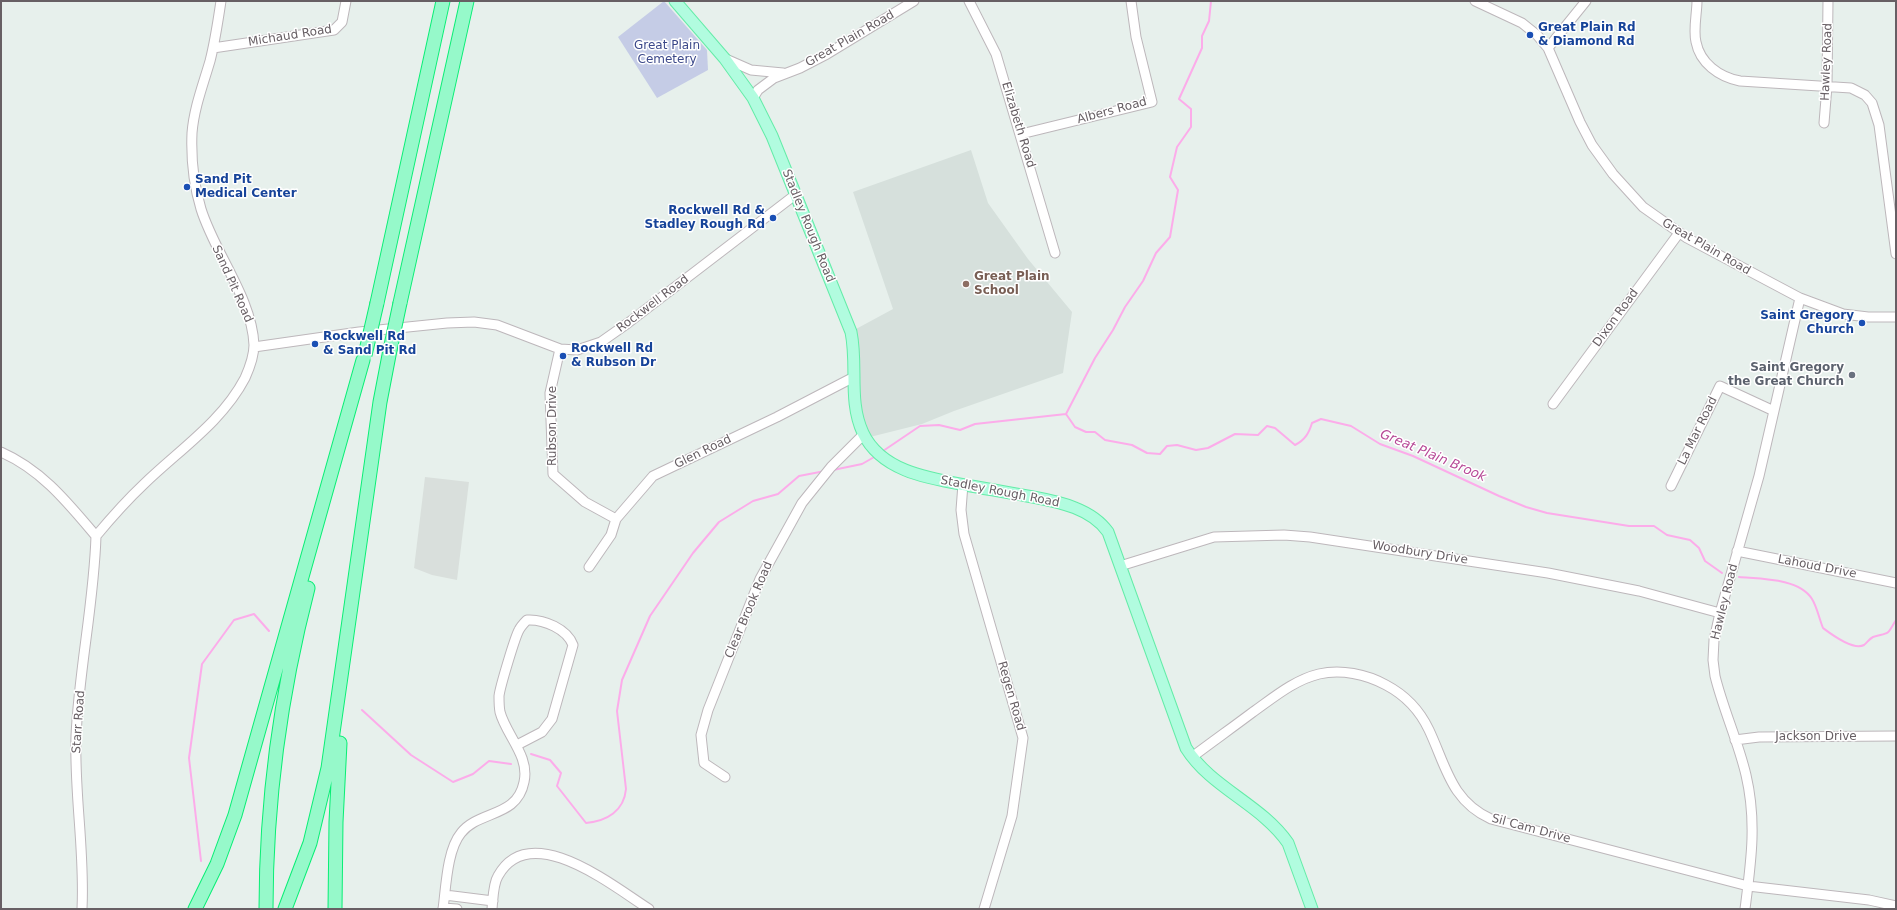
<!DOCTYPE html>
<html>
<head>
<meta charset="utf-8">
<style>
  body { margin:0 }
  #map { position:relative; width:1897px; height:910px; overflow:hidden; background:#e7f0ec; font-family:"DejaVu Sans",sans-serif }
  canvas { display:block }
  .frame { position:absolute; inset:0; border:2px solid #675f64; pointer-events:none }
</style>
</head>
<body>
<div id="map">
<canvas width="1897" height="910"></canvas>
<div class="frame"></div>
</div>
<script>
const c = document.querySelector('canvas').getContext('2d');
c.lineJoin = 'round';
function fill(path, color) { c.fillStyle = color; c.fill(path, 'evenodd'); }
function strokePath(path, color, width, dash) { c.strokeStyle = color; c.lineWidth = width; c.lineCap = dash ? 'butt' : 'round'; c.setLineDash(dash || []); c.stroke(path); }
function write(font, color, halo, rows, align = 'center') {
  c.font = font + ' "DejaVu Sans",sans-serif'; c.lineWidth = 3; c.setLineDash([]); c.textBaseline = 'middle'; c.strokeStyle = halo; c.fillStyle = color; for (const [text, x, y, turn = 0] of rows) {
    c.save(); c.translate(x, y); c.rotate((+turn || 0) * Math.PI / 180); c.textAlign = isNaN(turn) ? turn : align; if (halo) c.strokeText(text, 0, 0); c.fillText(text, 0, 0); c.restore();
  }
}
const industrial = new Path2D(`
  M425 477 469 482 457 580 432 575 414 568Z`);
const education = new Path2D(`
  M971 150 988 203 1028 259 1072 312 1063 373 954 411 922 424 870 437 864 425 860 406 859 347 856 329 893 309 853 192Z`);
const green = new Path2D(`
  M664 1 707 50 708 70 657 98 618 37Z`);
const stream = new Path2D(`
  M1066 414 1075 427 1086 432H1095L1105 440 1132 445 1147 453 1160 454 1167 446 1177 445 1196 450 1208 448 1235 434 1258 435 1267 426 1275 428 1295 445C1305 440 1309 433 1312 423L1321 419 1351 426 1380 444 1413 456 1499 496 1526 507 1547 513 1629 526H1654L1667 535 1690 540 1699 548 1705 561 1722 573
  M883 451 920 426 939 425 960 430 975 424 1066 414 1095 358 1113 330 1125 307 1143 281 1156 253 1170 237 1178 190 1170 177 1177 147 1191 127V109L1179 99 1202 48V36L1209 21 1211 1
  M833 470 862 464 876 456
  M1739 577C1760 579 1799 578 1812 599 1817 607 1819 618 1823 628 1831 634 1853 651 1864 645 1867 643 1869 639 1873 637 1891 632 1886 636 1896 620
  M362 710 411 755 453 782 473 774 489 761 511 764
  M531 754 550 760 561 773 557 786 586 823C607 821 624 811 626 789L617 711 622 680 650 616 693 553 719 522 753 501 778 494 799 476 825 471
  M201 861 189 758 202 664 234 620 254 614 269 631`);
const minor = new Path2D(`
  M969 1 996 54 1055 253
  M1475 1 1522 23 1537 35 1548 48 1580 122 1592 145 1613 174 1643 207 1687 238 1800 298 1843 314 1868 317H1896
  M1697 1C1697 13 1693 30 1696 42 1700 63 1719 77 1740 81L1851 88 1865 95 1872 103 1879 125 1896 254
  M213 48 334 30 342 22 346 1
  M1548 48 1586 1
  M726 59 751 70 783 73
  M753 98 758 90 774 78 800 68 827 54 914 1
  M1824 123 1827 86 1828 1
  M1021 134 1152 102 1136 37 1131 1
  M254 347 359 332 447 323 474 322 497 325 560 349 577 350 601 342 628 323 795 195
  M560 349 550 393 553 474 585 502 616 519
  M1553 404 1679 233
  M1 452C42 470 68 503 96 536
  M963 484 961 510 964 534 1023 738 1012 816 984 909
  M1671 486 1720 386 1774 411
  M96 536C111 518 127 500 144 484 179 450 222 422 245 378 249 369 254 356 254 345 252 298 215 254 201 209 194 186 191 157 192 133 194 108 203 85 210 61 215 42 218 21 221 1
  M1737 551 1896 583
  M1120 566 1214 537 1284 535 1310 537 1548 573 1639 591 1720 613
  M589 567 611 535 616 519 653 476 777 417 854 377
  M1735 740 1759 737 1896 736
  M1192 757C1212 742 1233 727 1253 712 1273 698 1294 680 1319 674 1341 669 1366 674 1386 685 1405 695 1420 711 1429 730 1446 766 1451 801 1491 819L1748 886 1869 900 1896 906
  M725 777 704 763 701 735 708 710 760 579 802 503 831 467 864 434
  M445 895 493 901
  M443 908 457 909
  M82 909C85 851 74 794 76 736 79 669 94 603 96 536
  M443 909C446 887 447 850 461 833 479 810 517 818 524 782 530 756 506 735 500 712 499 707 499 701 499 696 500 687 515 637 519 630 521 626 524 623 527 620 544 619 567 629 573 645L552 719 542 732 517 745
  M492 909C493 899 493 884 498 876 530 818 614 887 649 909
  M1745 909C1751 862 1757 822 1746 775 1738 741 1723 709 1715 676L1713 660 1714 640 1720 613 1759 476 1800 298`);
const major = new Path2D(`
  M675 1 725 59 753 98 772 136 851 332C858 366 848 401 863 433 882 473 933 479 971 486 992 490 1012 493 1033 497 1060 502 1092 509 1108 532L1186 748C1211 788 1261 804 1288 843L1312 909`);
const highway = new Path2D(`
  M377 303 443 1
  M400 303 467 1
  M195 909 217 864 235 815 363 360
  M266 909C266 802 281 692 308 588
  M285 909 310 843 328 768 380 402 390 350
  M335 909 336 822 340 743`);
const highwayBridge = new Path2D(`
  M390 350 400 303
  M365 355 377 303`);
const markers = [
  [1530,35,4,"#1a4fb4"],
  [187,187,4,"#1a4fb4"],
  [773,218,4,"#1a4fb4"],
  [966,284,4,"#8d6e63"],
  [1862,323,4,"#1a4fb4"],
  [315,344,4,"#1a4fb4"],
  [563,356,4,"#1a4fb4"],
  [1852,375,4,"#6b7280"]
];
const transitNames = [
  ["Great Plain Rd",1538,28],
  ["& Diamond Rd",1538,42],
  ["Sand Pit",195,180],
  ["Medical Center",195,194],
  ["Rockwell Rd &",765,211,"right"],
  ["Stadley Rough Rd",765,225,"right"],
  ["Saint Gregory",1854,316,"right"],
  ["Church",1854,330,"right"],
  ["Rockwell Rd",323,337],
  ["& Sand Pit Rd",323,351],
  ["Rockwell Rd",571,349],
  ["& Rubson Dr",571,363]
];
const streetNames = [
  ["Michaud Road",290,36,-9],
  ["Great Plain Road",850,39,-30],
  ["Hawley Road",1827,62,-88],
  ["Albers Road",1112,111,-15],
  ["Elizabeth Road",1018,125,73],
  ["Stadley Rough Road",808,226,68],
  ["Great Plain Road",1706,247,30],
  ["Sand Pit Road",232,284,66],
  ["Rockwell Road",653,304,-37],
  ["Dixon Road",1616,318,-54],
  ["Rubson Drive",553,426,-90],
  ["La Mar Road",1698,431,-64],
  ["Glen Road",703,452,-26],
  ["Stadley Rough Road",1000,492,11],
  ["Woodbury Drive",1420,553,9],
  ["Lahoud Drive",1817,567,11],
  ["Hawley Road",1725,602,-76],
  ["Clear Brook Road",749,610,-67],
  ["Regen Road",1011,696,74],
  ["Starr Road",79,722,-86],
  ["Jackson Drive",1816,737],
  ["Sil Cam Drive",1531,829,15]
];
const parkNames = [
  ["Great Plain",667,46],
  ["Cemetery",667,60]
];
const educationNames = [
  ["Great Plain",974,277],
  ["School",974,291]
];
const worshipNames = [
  ["Saint Gregory",1844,368],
  ["the Great Church",1844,382]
];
const waterNames = [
  ["Great Plain Brook",1433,456,23]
];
fill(industrial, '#d9dfdc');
fill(education, '#d6e0dc');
fill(green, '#c5cce6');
strokePath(stream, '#fcacea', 2);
strokePath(minor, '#bdb7bb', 11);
strokePath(major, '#64eca8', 13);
strokePath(highway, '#09ee75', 15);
strokePath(minor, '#fff', 9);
strokePath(major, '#b1fcdf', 11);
strokePath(highway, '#96f9ca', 13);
strokePath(highwayBridge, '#09ee75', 15, []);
strokePath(highwayBridge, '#96f9ca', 13);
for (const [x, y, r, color] of markers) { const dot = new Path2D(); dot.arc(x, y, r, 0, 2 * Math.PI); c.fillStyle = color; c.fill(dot); strokePath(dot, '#fff', 1.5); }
write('bold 12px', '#164399', '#fff', transitNames, 'left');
write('12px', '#675f64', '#fff', streetNames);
write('12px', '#3b488a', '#fff', parkNames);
write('bold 12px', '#785e54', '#fff', educationNames, 'left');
write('bold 12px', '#5b616d', '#fff', worshipNames, 'right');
write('italic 13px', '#b74a97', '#fff', waterNames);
</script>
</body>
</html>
